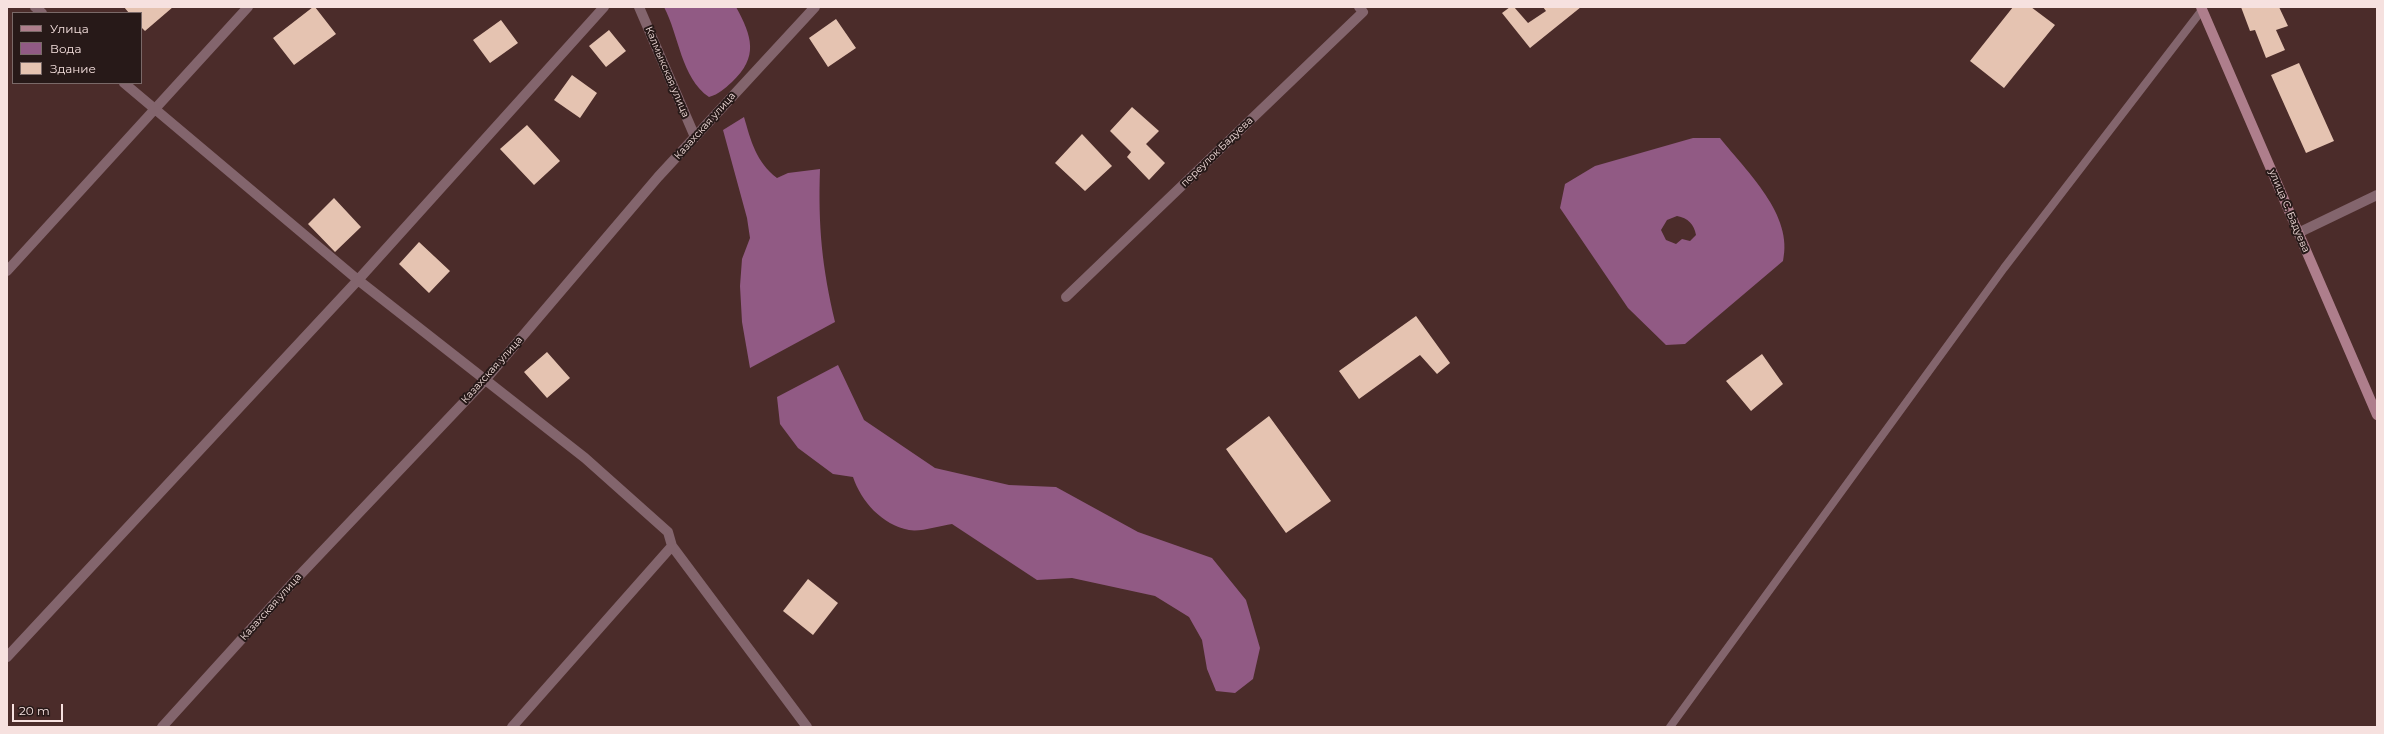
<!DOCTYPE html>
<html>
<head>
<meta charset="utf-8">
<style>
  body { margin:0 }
  #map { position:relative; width:2384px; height:734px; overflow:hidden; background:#4b2c2a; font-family:Montserrat,sans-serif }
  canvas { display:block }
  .frame { position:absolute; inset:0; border:8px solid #f6e1df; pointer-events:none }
  .legend { position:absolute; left:12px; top:12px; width:130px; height:72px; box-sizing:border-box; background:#271918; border:1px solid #7a6968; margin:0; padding:5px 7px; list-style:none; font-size:12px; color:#f6e1df }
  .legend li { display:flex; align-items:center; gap:8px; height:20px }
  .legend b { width:20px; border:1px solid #7a6968 }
  .scale { position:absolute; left:12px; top:704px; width:51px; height:18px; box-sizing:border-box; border:2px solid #f6e1df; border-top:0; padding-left:5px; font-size:12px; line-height:14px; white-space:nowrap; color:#f6e1df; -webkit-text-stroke:3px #271918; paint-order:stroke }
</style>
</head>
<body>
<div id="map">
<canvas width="2384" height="734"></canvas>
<div class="frame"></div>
<ul class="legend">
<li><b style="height:5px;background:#ae7e8c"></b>Улица</li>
<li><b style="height:11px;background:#915a84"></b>Вода</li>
<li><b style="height:11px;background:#e5c3b1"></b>Здание</li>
</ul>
<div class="scale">20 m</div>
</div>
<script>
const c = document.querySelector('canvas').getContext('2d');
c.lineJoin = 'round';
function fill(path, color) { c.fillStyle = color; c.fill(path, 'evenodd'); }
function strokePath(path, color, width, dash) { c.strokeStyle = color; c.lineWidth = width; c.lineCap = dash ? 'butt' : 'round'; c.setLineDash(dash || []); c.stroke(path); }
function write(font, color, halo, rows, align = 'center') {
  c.font = font + ' Montserrat,sans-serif'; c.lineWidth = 4; c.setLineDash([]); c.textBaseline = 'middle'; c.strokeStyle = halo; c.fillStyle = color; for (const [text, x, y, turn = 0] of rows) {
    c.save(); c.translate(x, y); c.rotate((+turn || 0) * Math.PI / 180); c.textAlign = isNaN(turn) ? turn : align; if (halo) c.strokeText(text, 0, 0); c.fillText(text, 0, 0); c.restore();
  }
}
const water = new Path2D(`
  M664 7H736C752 36 759 57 732 82 724 89 719 94 709 97 681 78 679 35 664 7Z
  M744 117C751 141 756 162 777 178L788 173 820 169C818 226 822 267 835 322L750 368 742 322 740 286 742 259 750 238 747 218 723 130Z
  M1693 138H1720C1747 172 1794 215 1783 261L1685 344 1666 345 1628 308 1560 208 1565 184 1595 166ZM1677 216C1688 218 1694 224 1696 235L1690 241 1682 239 1676 244 1666 240 1661 230 1667 220Z
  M838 365 864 420 935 468 1009 485 1056 487 1138 532 1212 558 1246 600 1260 648 1253 679 1235 693 1216 691 1207 669 1202 640 1189 617 1155 596 1072 578 1037 580 952 524C939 526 921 532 909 530 882 525 861 501 853 477L833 474 798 448 780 424 777 397Z`);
const building = new Path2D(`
  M124 7H173L145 31 141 27V13H129Z
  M313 7H315L336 34 294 65 273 38Z
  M1510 7H1514L1528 23 1546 11 1543 7H1581L1530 48 1502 13Z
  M2013 7H2031L2055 25 2004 88 1970 61Z
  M2241 7H2279L2288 26 2276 30 2285 50 2266 58 2255 30 2250 31Z
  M836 19 856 48 828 67 809 38Z
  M501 20 518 43 490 63 473 40Z
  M609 30 626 51 606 67 589 46Z
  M2299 63 2334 141 2306 153 2271 75Z
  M572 75 597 93 580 118 554 100Z
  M1132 107 1159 131 1146 144 1165 163 1149 180 1127 157 1131 152 1110 131Z
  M527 125 560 161 534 185 500 149Z
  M1082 134 1112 166 1085 191 1055 163Z
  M334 198 361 227 335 252 308 224Z
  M419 242 450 271 429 293 399 264Z
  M1416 316 1450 363 1437 374 1420 355 1359 399 1339 371Z
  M547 352 570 378 547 398 524 372Z
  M1762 354 1783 384 1751 411 1726 381Z
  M1269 416 1331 501 1286 533 1226 449Z
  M808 579 838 603 813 635 783 611Z`);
const lane = new Path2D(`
  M1670 727 2004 268 2202 10`);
const street = new Path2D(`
  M35 7 42 13
  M639 7 695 137
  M124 83 358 280 585 458 668 532 672 546 512 727
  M2298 233 2377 195
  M7 271 248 7
  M1066 297 1363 12 1359 7
  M672 546 807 727
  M7 657 358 280 604 7
  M162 727 298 577 486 379 658 177 815 7`);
const secondary = new Path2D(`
  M2201 7 2377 415`);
const streetNames = [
  ["Калмыкская улица",667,72,67],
  ["Казахская улица",705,126,-48],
  ["переулок Бадуева",1217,152,-44],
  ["улица С. Бадуева",2289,211,67],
  ["Казахская улица",492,370,-48],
  ["Казахская улица",271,607,-48]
];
fill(water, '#915a84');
fill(building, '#e5c3b1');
strokePath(lane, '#83656d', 8);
strokePath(street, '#83656d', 10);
strokePath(secondary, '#ae7e8c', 10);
write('10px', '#f6e1df', '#271918', streetNames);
</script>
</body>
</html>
